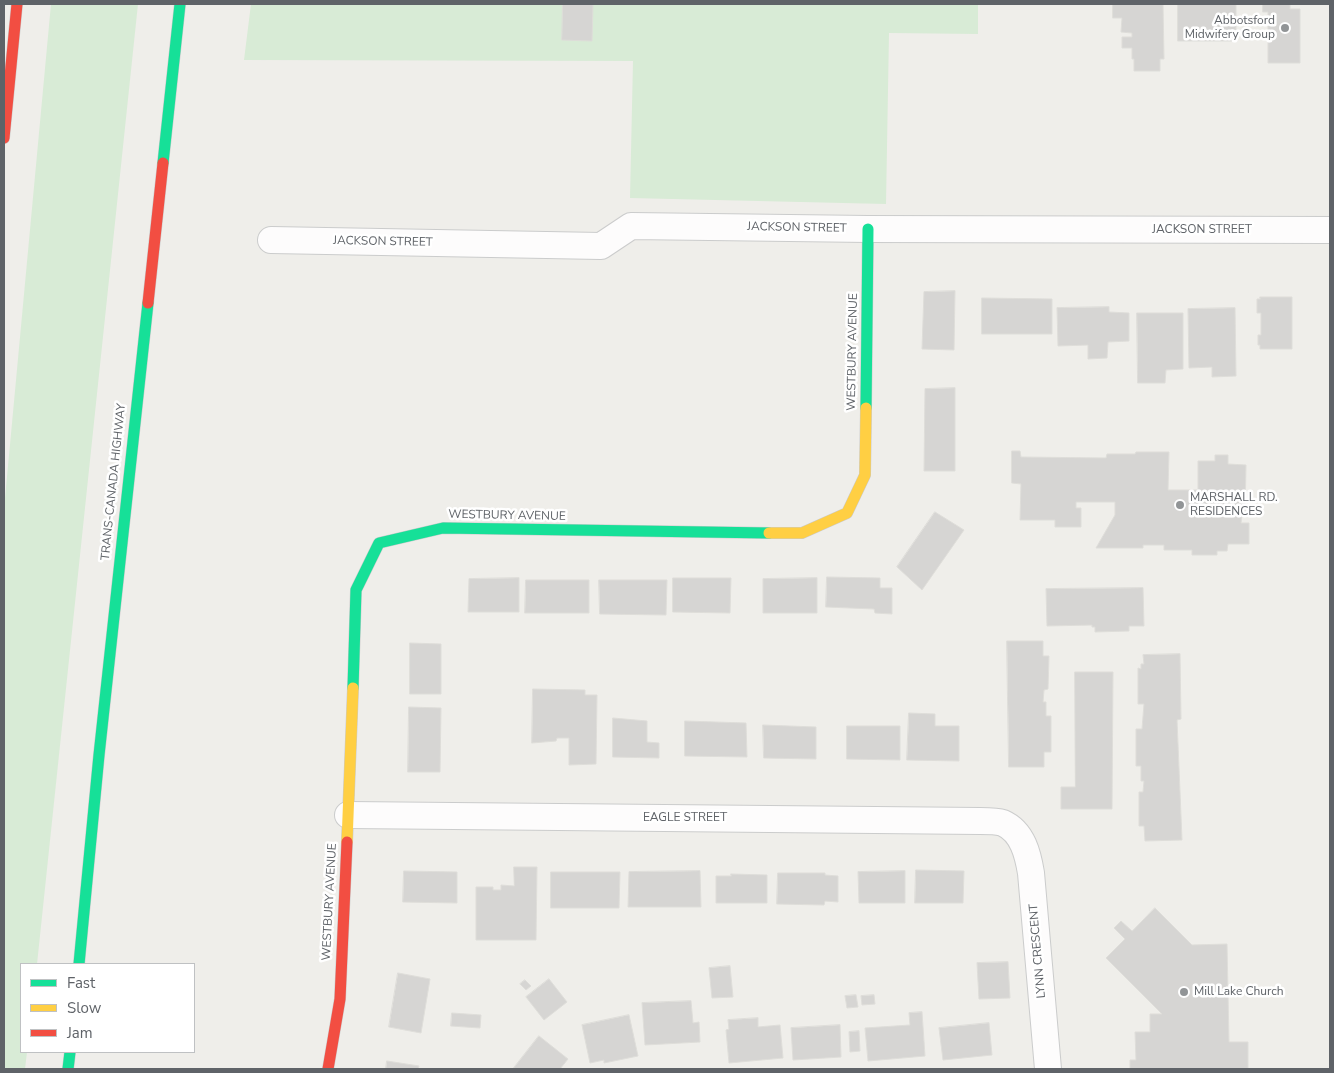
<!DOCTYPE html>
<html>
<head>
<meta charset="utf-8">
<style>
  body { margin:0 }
  #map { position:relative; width:1334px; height:1073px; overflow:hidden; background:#efeeea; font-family:"Nunito Sans",sans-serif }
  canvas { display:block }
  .frame { position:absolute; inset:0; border:5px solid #5f6368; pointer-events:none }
  .legend { position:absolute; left:20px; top:963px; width:175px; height:90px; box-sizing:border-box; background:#fff; border:1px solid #bfc1c3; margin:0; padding:6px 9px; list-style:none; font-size:15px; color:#5f6368 }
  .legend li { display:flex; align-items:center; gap:10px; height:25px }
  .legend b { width:25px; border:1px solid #bfc1c3 }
</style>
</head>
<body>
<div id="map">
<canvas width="1334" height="1073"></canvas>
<div class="frame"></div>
<ul class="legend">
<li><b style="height:6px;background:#16e098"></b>Fast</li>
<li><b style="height:6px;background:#ffcf43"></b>Slow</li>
<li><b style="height:6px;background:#f24e42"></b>Jam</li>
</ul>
</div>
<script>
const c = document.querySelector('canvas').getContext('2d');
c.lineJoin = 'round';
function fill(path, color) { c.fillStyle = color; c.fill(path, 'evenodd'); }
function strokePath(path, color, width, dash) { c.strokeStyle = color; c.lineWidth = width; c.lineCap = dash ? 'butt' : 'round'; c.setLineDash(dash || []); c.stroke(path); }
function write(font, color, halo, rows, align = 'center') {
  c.font = font + ' "Nunito Sans",sans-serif'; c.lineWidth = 5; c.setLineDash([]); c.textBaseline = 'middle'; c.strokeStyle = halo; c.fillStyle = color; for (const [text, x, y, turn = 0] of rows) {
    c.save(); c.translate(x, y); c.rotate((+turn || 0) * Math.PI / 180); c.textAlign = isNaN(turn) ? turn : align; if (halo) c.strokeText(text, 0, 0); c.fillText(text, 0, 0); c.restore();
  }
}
const green = new Path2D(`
  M51 4H138L37 964H21V1052H27L25 1069H4V509Z
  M251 4H978V34L889 33 886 204 630 198 633 61 244 60Z`);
const building = new Path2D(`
  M563 4H593L592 41 562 40Z
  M1113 4H1163L1164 59H1160V71H1134V59H1132V48H1122V37H1132V33L1121 32 1122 18H1113Z
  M1178 4H1236V41H1178Z
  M1263 4H1290V9H1300V63H1268V12H1263Z
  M955 291 954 350 922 349 924 292Z
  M1260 297H1292V349H1260V345H1258V335H1261V313H1257V299H1260Z
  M982 298 1052 299V334H982Z
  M1109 307V312L1129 313V341L1108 342 1107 358 1088 359V345L1058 346 1057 308Z
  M1235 308 1236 376 1212 377V367L1189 368 1188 309Z
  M1137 313H1183V369L1166 370 1165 383H1138Z
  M955 388V471H924L925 389Z
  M1012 451H1020L1021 457 1106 458 1107 454H1135L1136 452H1169L1168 490H1198V461H1215V455H1228V464L1246 465 1245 515H1242L1241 523H1249V544H1228L1227 551H1217V555H1192V550H1164V545H1143V548H1096L1115 515V502H1076V508H1081V527H1055V520H1020L1021 484 1012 483Z
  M935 512 964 530 922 590 897 567Z
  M827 577 880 578V588H892V614L875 613 874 609 826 607Z
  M519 578V612H468L469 579Z
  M673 578H731L730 613 673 612Z
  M817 578V613H763V579Z
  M526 580H589V613H525Z
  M599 580H667L666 615 600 614Z
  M1143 588 1144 626H1129V631L1095 632V627H1092V625L1047 626 1046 589Z
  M1007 641H1043V656H1049L1048 689 1044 690 1043 702H1046V716H1051V752H1044V767H1009Z
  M410 643 441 644V694H410Z
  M1180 654 1181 719 1177 720 1182 840 1145 841 1144 826H1139V792H1143L1144 781H1141V766H1136V729H1142L1144 704H1138V668L1141 669V664H1144L1143 655Z
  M1075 672H1113L1112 809H1061V787H1075Z
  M533 689 585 690V695H597L596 764 569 765V738H557L556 741 532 743Z
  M409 707 441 708 440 772H408Z
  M909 713 935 714V726H959V761L907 760Z
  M613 718 647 721V742L659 743V758L613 757Z
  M685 721 746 723 747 757 685 756Z
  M763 725 816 727V759L764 758Z
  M847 726H900V760L847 759Z
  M514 867H537L536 940H476V887H493V890H501V885L514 886Z
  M916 870 964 871 963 903H915Z
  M404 871 457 872V903L403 902Z
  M700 871 701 907H628L629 872Z
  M905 871V903H859L858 872Z
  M551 872H620L619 908H551Z
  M778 873H825V875L838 876V902L825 901 824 905 777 904Z
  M731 874 767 875V903H716V876H731Z
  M1155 908 1192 945 1227 944 1229 1042H1248V1069H1130V1060H1136L1135 1032H1150V1014H1162L1106 958 1125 939 1114 928 1121 921 1132 931Z
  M1008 962 1010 998 979 999 977 963Z
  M730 966 733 997 712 998 709 968Z
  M398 973 430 979 421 1033 389 1027Z
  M549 979 567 1002 544 1020 526 997Z
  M525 980 531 986 526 990 520 984Z
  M856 995 858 1007 847 1008 845 996Z
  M874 995 875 1004 862 1005 861 996Z
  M691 1001 693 1023 699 1022 700 1042 645 1045 642 1003Z
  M922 1012 925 1056 868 1061 865 1028 910 1025 909 1013Z
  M452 1013 481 1015 480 1028 451 1026Z
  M629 1015 638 1056 604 1063V1060L590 1063 582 1025Z
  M758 1018V1027L780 1025 783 1058 729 1063 726 1030 729 1029 728 1020Z
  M989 1023 992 1055 943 1060 939 1028Z
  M840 1025 841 1057 793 1060 791 1028Z
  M859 1031 860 1051 850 1052 849 1032Z
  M539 1036 568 1059 560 1069H513Z
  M387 1061 419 1066 418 1069H386Z`);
const street = new Path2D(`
  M271 240 601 246 631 226 868 229 1330 230
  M348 815 980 821C987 821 997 821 1003 823 1023 832 1028 855 1031 873L1048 1069`);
const fast = new Path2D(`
  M163 163 180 4
  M866 408 868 229
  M353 688 356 590 379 543 443 528 769 533
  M79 964 99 755 148 303
  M68 1069 70 1052`);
const slow = new Path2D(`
  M769 533H802L847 513 865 475 866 408
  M347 842 353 688`);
const jam = new Path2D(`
  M4 138 17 4
  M148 303 163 163
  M328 1069 340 999 347 842`);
const markers = [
  [1285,28,5,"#919496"],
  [1180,505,5,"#919496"],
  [1184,992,5,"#919496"]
];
const poiNames = [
  ["Abbotsford",1275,21,"right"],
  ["Midwifery Group",1275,35,"right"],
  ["MARSHALL RD.",1190,498],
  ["RESIDENCES",1190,512],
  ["Mill Lake Church",1194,992]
];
const streetNames = [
  ["JACKSON STREET",797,228,1],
  ["JACKSON STREET",1202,230],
  ["JACKSON STREET",383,242,1],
  ["WESTBURY AVENUE",853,352,-89],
  ["TRANS-CANADA HIGHWAY",114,482,-84],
  ["WESTBURY AVENUE",507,516,1],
  ["EAGLE STREET",685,818],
  ["WESTBURY AVENUE",330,902,-87],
  ["LYNN CRESCENT",1038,951,-95]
];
fill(green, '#d8ebd6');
fill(building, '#d6d5d3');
strokePath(building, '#deddd9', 1);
strokePath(street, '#cbcccc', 28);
strokePath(fast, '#cacacb', 12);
strokePath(slow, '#cacacb', 12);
strokePath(jam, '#cacacb', 12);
strokePath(street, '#fdfcfc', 26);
strokePath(fast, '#16e098', 11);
strokePath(slow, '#ffcf43', 11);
strokePath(jam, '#f24e42', 11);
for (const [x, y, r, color] of markers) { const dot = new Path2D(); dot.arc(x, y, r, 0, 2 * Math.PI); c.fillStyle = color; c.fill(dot); strokePath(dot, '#fff', 2); }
write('12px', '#5f6368', '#fff', poiNames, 'left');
write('12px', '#5f6368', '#fff', streetNames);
</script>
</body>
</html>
